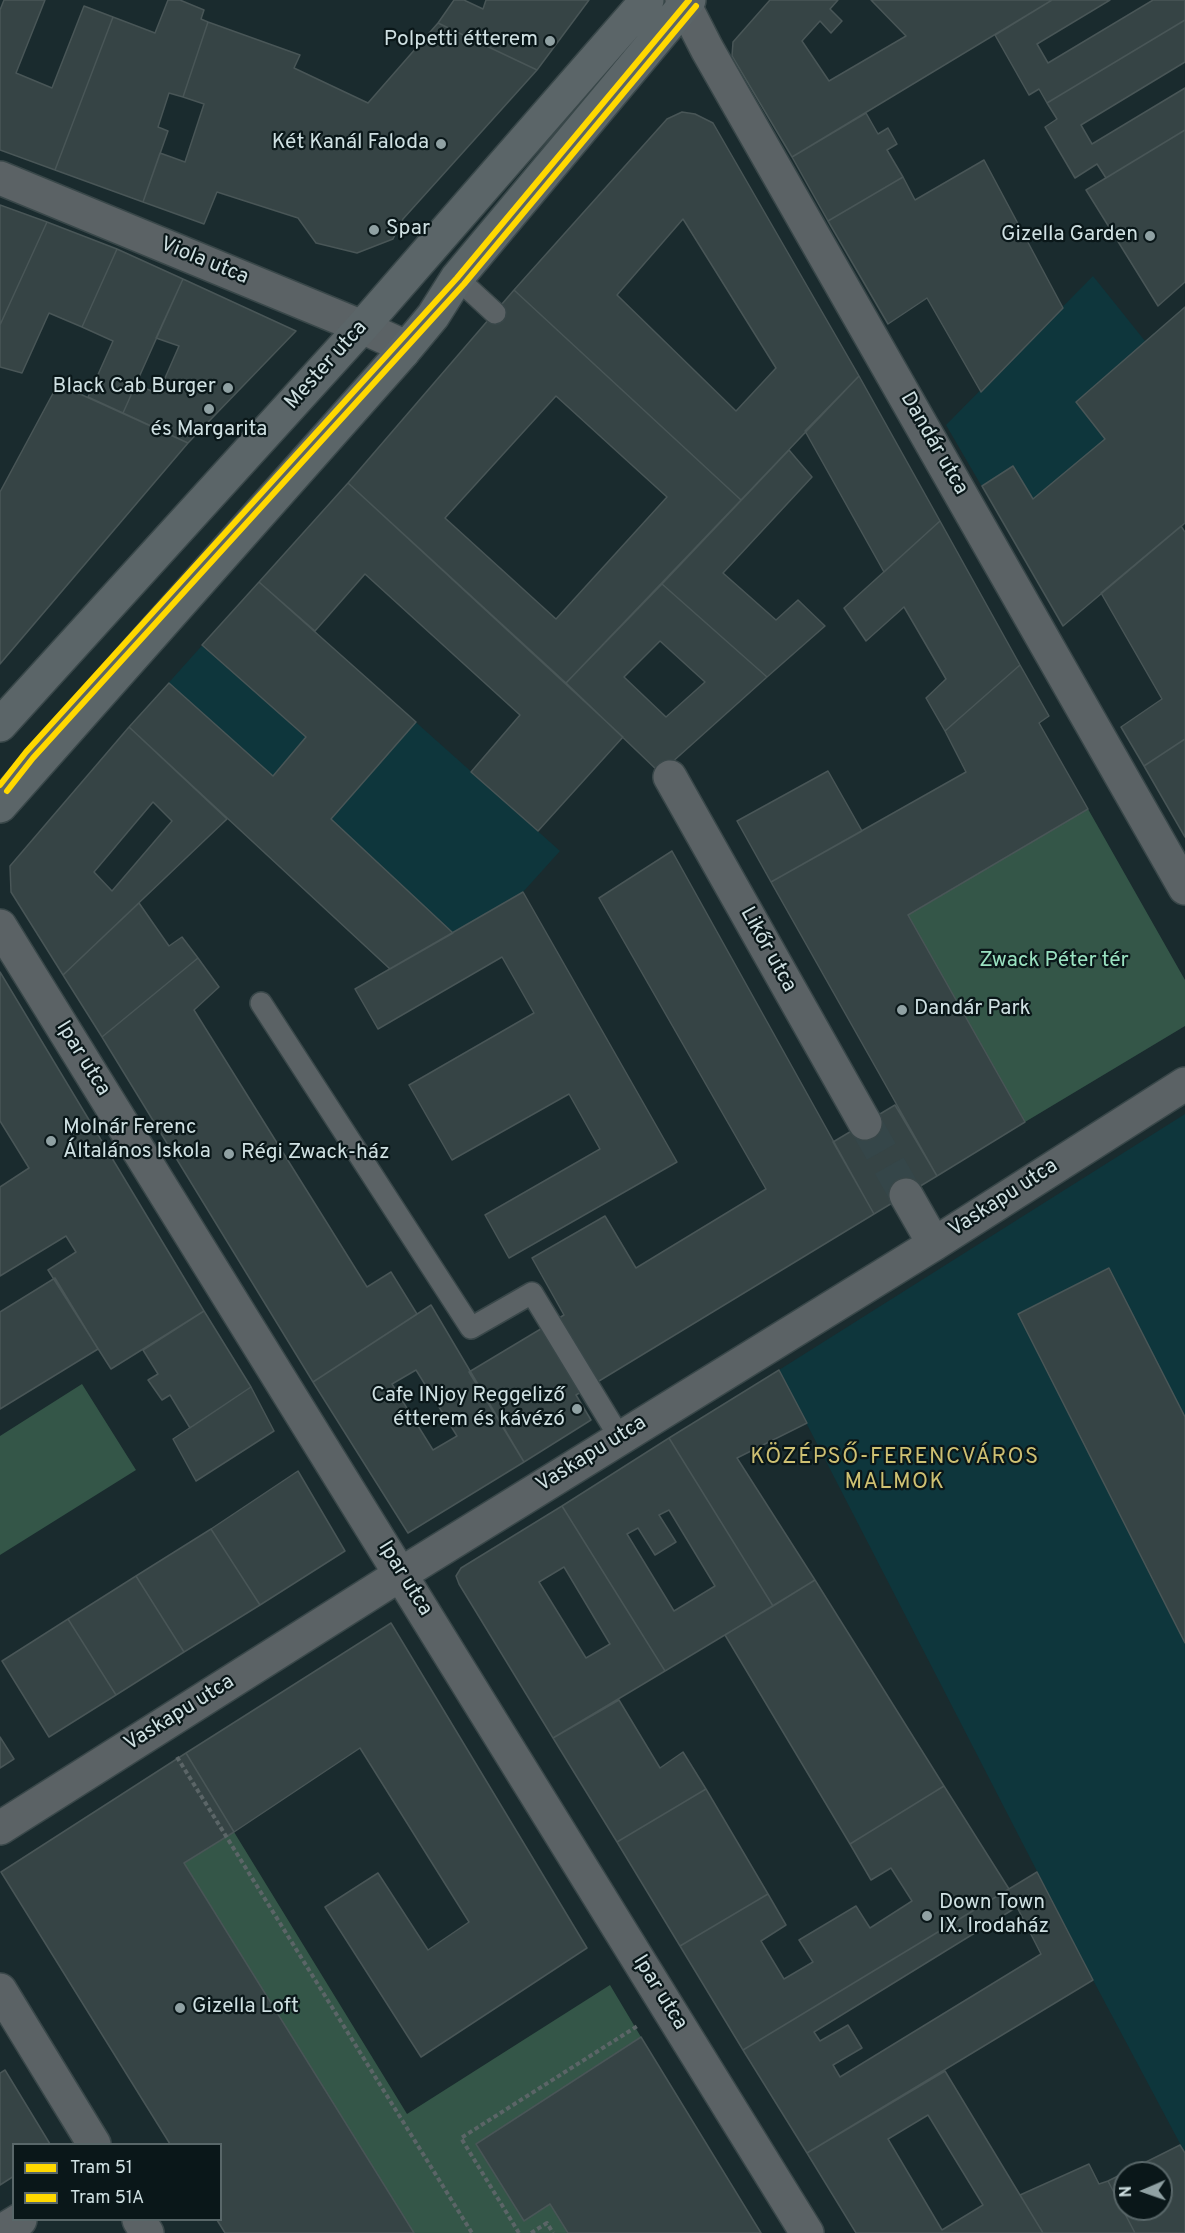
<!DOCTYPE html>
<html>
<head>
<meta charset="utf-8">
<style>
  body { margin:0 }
  #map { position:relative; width:1185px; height:2233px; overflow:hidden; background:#1a2b2e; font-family:Overpass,sans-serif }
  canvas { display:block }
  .legend { position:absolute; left:12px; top:2143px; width:210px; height:78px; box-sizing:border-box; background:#0a1719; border:2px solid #596769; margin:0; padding:8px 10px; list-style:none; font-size:18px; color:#cfe0e2 }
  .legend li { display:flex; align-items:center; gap:12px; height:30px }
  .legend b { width:30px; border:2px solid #596769 }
  .north { position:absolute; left:1113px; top:2161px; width:60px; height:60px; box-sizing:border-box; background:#0a1719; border:2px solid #596769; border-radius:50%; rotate:268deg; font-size:16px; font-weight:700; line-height:24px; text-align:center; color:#cfe0e2 }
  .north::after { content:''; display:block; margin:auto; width:21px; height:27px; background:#90a1a3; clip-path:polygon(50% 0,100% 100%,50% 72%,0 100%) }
</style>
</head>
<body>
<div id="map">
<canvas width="1185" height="2233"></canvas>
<ul class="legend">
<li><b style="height:8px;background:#ffd800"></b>Tram 51</li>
<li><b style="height:8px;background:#ffd800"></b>Tram 51A</li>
</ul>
<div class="north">N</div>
</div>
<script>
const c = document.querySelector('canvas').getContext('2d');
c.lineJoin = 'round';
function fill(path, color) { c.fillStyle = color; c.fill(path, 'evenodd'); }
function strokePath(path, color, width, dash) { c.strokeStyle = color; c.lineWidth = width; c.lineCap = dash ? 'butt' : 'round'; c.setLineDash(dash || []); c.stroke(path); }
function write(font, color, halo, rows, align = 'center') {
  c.font = font + ' Overpass,sans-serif'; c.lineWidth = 4.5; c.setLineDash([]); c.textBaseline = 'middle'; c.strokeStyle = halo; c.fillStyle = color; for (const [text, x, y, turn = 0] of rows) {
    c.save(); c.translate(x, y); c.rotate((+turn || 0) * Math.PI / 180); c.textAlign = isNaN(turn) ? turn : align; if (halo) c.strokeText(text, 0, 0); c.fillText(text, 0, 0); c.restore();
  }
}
const built = new Path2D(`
  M1093 276 1145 341 1185 307V523L1063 626 946 425Z
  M259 582 560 851 523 892 390 969 129 727Z
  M1185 1114V2153L1093 1980 779 1370Z`);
const green = new Path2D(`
  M1088 809 1185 980V1026L1025 1122 908 915Z
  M82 1384 136 1470 0 1555V1436Z
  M234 1832 407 2114 610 1985 641 2037 476 2144 524 2220 550 2204 568 2233H414L184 1863Z`);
const building = new Path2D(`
  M4 0H45L16 73 52 88 84 6 113 17 55 170 0 150V10Z
  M168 0H180L204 10 201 19 208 22 183 97 169 93 158 127 168 131 143 202 55 170 113 17 155 33Z
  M454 0H464L483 9 486 0H589L537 70 438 23Z
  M770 0H838L830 9 842 21 831 33 820 21 802 41 829 81 906 36 871 0H1052L792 157 732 56 733 42Z
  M1052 0H1110L1037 44 1048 63 1153 0H1185V20L1047 103 1039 89 1029 95 995 35Z
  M1185 20V62L1081 125 1092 144 1185 88V130L1106 178 1097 164 1075 178 1045 127 1057 119 1047 103Z
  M208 22 300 55 294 68 368 103 438 23 537 70 403 219 393 239 357 253 316 243 298 218 217 192 204 224 143 202 160 153 185 162 204 104 183 97Z
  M682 112 695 114 713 123 859 376 741 500 514 290 667 119ZM683 219 776 368 736 411 617 295Z
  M866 113 878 134 888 128 897 144 887 150 903 177 828 221 792 157Z
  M1185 130V282L1158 306 1086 190Z
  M984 160 1063 308 981 392 927 298 888 324 828 221 903 177 915 200Z
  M0 205 47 222 0 325Z
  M47 222 117 249 82 327 49 313 22 373 0 367V325Z
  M117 249 183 279 123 413 88 397 113 341 82 327Z
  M183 279 296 331 188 443 123 413 136 384 158 394 179 346 156 338Z
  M514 290 741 500 566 683 348 483ZM556 396 667 497 556 619 445 518Z
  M1185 307V523L1063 626 982 486 1013 466 1033 499 1105 439 1076 402Z
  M859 376 940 521 884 572 805 431Z
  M58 384 188 443 0 664V492Z
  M789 450 812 477 723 573 776 620 798 600 825 626 767 677 662 584Z
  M348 483 623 737 538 831 471 772 520 715 365 574 315 631 259 582Z
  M940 521 1020 665 945 731 926 698 946 679 904 607 866 641 844 608Z
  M1181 526 1185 532V739L1144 766 1121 727 1162 699 1101 593Z
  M259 582 416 722 331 819 453 933 390 969 129 727 169 683 273 776 306 737 202 645Z
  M662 584 767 677 660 773 566 683ZM660 641 705 682 666 717 624 677Z
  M1020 665 1049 716 1039 723 1088 809 908 915 1025 1122 937 1176 771 882 966 772 945 731Z
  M129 727 227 819 63 975 11 892 10 866ZM153 802 172 821 112 891 94 872Z
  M1185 739V837L1144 766Z
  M828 771 862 831 771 882 737 821Z
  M672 851 874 1214 576 1395 591 1420 524 1462 469 1372 564 1315 532 1258 605 1216 636 1268 766 1189 599 898Z
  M523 892 677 1162 509 1258 485 1215 600 1149 569 1094 452 1160 409 1085 534 1013 502 957 378 1029 355 989Z
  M139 903 169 946 182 937 198 958 102 1037 63 975Z
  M198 958 219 987 194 1010 367 1287 391 1272 417 1314 313 1382 102 1037Z
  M0 972 204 1311 111 1369 48 1270 76 1252 66 1236 0 1276V1187L29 1168 0 1121Z
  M895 1105 937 1176 874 1214 833 1142Z
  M1109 1268 1185 1417V1643L1018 1314Z
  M55 1278 98 1349 0 1409V1312Z
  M431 1305 524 1462 408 1533 313 1382ZM416 1370 457 1436 433 1450 392 1384Z
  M204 1311 251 1387 190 1428 170 1395 162 1400 148 1380 158 1374 143 1350Z
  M779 1370 807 1423 737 1458 815 1580 773 1606 669 1438Z
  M251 1387 274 1431 196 1481 173 1439Z
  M669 1438 773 1606 665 1671 562 1506ZM669 1510 715 1586 674 1611 627 1534 638 1528 655 1555 676 1542 659 1515Z
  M298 1471 345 1551 260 1605 211 1529Z
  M562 1506 665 1671 553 1738 459 1584 456 1576 461 1568ZM564 1567 610 1644 586 1658 539 1582Z
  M211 1529 260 1605 184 1652 136 1576Z
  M136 1576 184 1652 116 1695 68 1619Z
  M815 1580 944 1786 850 1844 725 1635Z
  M68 1619 116 1695 49 1737 2 1661Z
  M391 1623 587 1948 421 2057 325 1907 378 1873 428 1950 469 1922 360 1748 234 1832 186 1753Z
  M619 1700 660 1768 683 1752 706 1789 617 1842 553 1738Z
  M0 1737 14 1759 0 1768Z
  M186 1753 234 1832 184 1863 414 2233H225L217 2220H220V2144H170L1 1872Z
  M944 1786 1009 1889 743 2050 680 1946 768 1894 786 1925 761 1941 784 1979 813 1962 799 1940 856 1906 870 1928 912 1901 891 1868 871 1880 850 1844Z
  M706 1789 768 1894 680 1946 617 1842Z
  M1037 1872 1093 1980 807 2153 743 2050ZM1017 1907 1041 1954 840 2077 833 2065 862 2048 848 2025 820 2041 814 2032Z
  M641 2037 761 2233H568L550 2204 524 2221 476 2144Z
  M5 2070 50 2144H14V2176L0 2185V2073Z
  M945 2071 1020 2195 1043 2233H856L807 2153ZM928 2115 983 2205 942 2230 888 2139Z
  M1180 2145 1185 2153V2233H1135L1108 2181ZM1125 2173H1161V2209H1125Z
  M1089 2164 1099 2184 1108 2181 1135 2233H1043L1020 2195Z`);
const streetTunnel = new Path2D(`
  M865 1123 906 1195`);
const path = new Path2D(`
  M177 1757 472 2233
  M519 2233 461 2138 639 2025
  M531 2233 547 2223 553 2233`);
const lane = new Path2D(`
  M457 278 495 313
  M261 1003 471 1328 532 1293 620 1438`);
const street = new Path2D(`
  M682 0 707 49 1185 888
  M0 178 362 327 397 343 403 352
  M670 777 865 1123
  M0 926 807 2233
  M906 1195 934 1244
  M0 1828 401 1574 934 1244 1185 1084
  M0 1990 94 2144
  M139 2220 147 2233
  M0 2232 20 2220`);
const secondary = new Path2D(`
  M0 725 362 327 647 0
  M0 806 403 352 433 316 457 278 689 0`);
const tram1 = new Path2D(`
  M0 785 26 752 457 278 689 0`);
const tram2 = new Path2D(`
  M7 791 33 758 464 284 696 6`);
const markers = [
  [550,41,6,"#90a1a3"],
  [441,144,6,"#90a1a3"],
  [374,230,6,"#90a1a3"],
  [1150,236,6,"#90a1a3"],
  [228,388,6,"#90a1a3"],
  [209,409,6,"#90a1a3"],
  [902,1010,6,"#90a1a3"],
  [51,1141,6,"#90a1a3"],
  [229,1154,6,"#90a1a3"],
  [577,1409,6,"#90a1a3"],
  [927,1916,6,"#90a1a3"],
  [180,2008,6,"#90a1a3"]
];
const poiNames = [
  ["Polpetti étterem",538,41,"right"],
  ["Két Kanál Faloda",429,144,"right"],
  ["Spar",386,230],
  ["Gizella Garden",1138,236,"right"],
  ["Black Cab Burger",216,388,"right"],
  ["és Margarita",209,431,"center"],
  ["Dandár Park",914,1010],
  ["Molnár Ferenc",63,1129],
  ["Általános Iskola",63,1153],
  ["Régi Zwack-ház",241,1154],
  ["Cafe INjoy Reggeliző",565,1397,"right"],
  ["étterem és kávézó",565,1421,"right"],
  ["Down Town",939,1904],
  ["IX. Irodaház",939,1928],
  ["Gizella Loft",192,2008]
];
const streetNames = [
  ["Viola utca",204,262,22],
  ["Mester utca",327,366,-48],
  ["Dandár utca",933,444,60],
  ["Likőr utca",767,950,61],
  ["Ipar utca",82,1059,58],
  ["Vaskapu utca",1004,1199,-33],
  ["Vaskapu utca",592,1455,-32],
  ["Ipar utca",404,1579,58],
  ["Vaskapu utca",180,1714,-32],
  ["Ipar utca",659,1993,58]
];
const parkNames = [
  ["Zwack Péter tér",1054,962]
];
const neighbourhoodNames = [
  ["KÖZÉPSŐ-FERENCVÁROS",895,1459],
  ["MALMOK",895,1484]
];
fill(built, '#0e363c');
fill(green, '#345648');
fill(building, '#364445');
strokePath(building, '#495657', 1.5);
strokePath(streetTunnel, '#354649', 33, [33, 16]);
strokePath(lane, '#394749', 24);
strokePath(street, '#394749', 36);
strokePath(secondary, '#394749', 36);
strokePath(path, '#5b6567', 4, [4.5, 3]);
strokePath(lane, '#5b6265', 21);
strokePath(street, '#5b6265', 33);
strokePath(secondary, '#5b6568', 33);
strokePath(tram1, '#ffd800', 6);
strokePath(tram2, '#ffd800', 6);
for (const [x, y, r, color] of markers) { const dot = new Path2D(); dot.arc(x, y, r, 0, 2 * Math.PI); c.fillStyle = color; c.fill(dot); strokePath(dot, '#0a1719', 2); }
write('21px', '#cfe0e2', '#0a1719', poiNames, 'left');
write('21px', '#cfe0e2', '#0a1719', streetNames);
write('21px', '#9ae2c1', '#0a1719', parkNames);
c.letterSpacing = '1.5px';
write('22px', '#cec072', '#0a1719', neighbourhoodNames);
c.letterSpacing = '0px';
</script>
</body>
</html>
